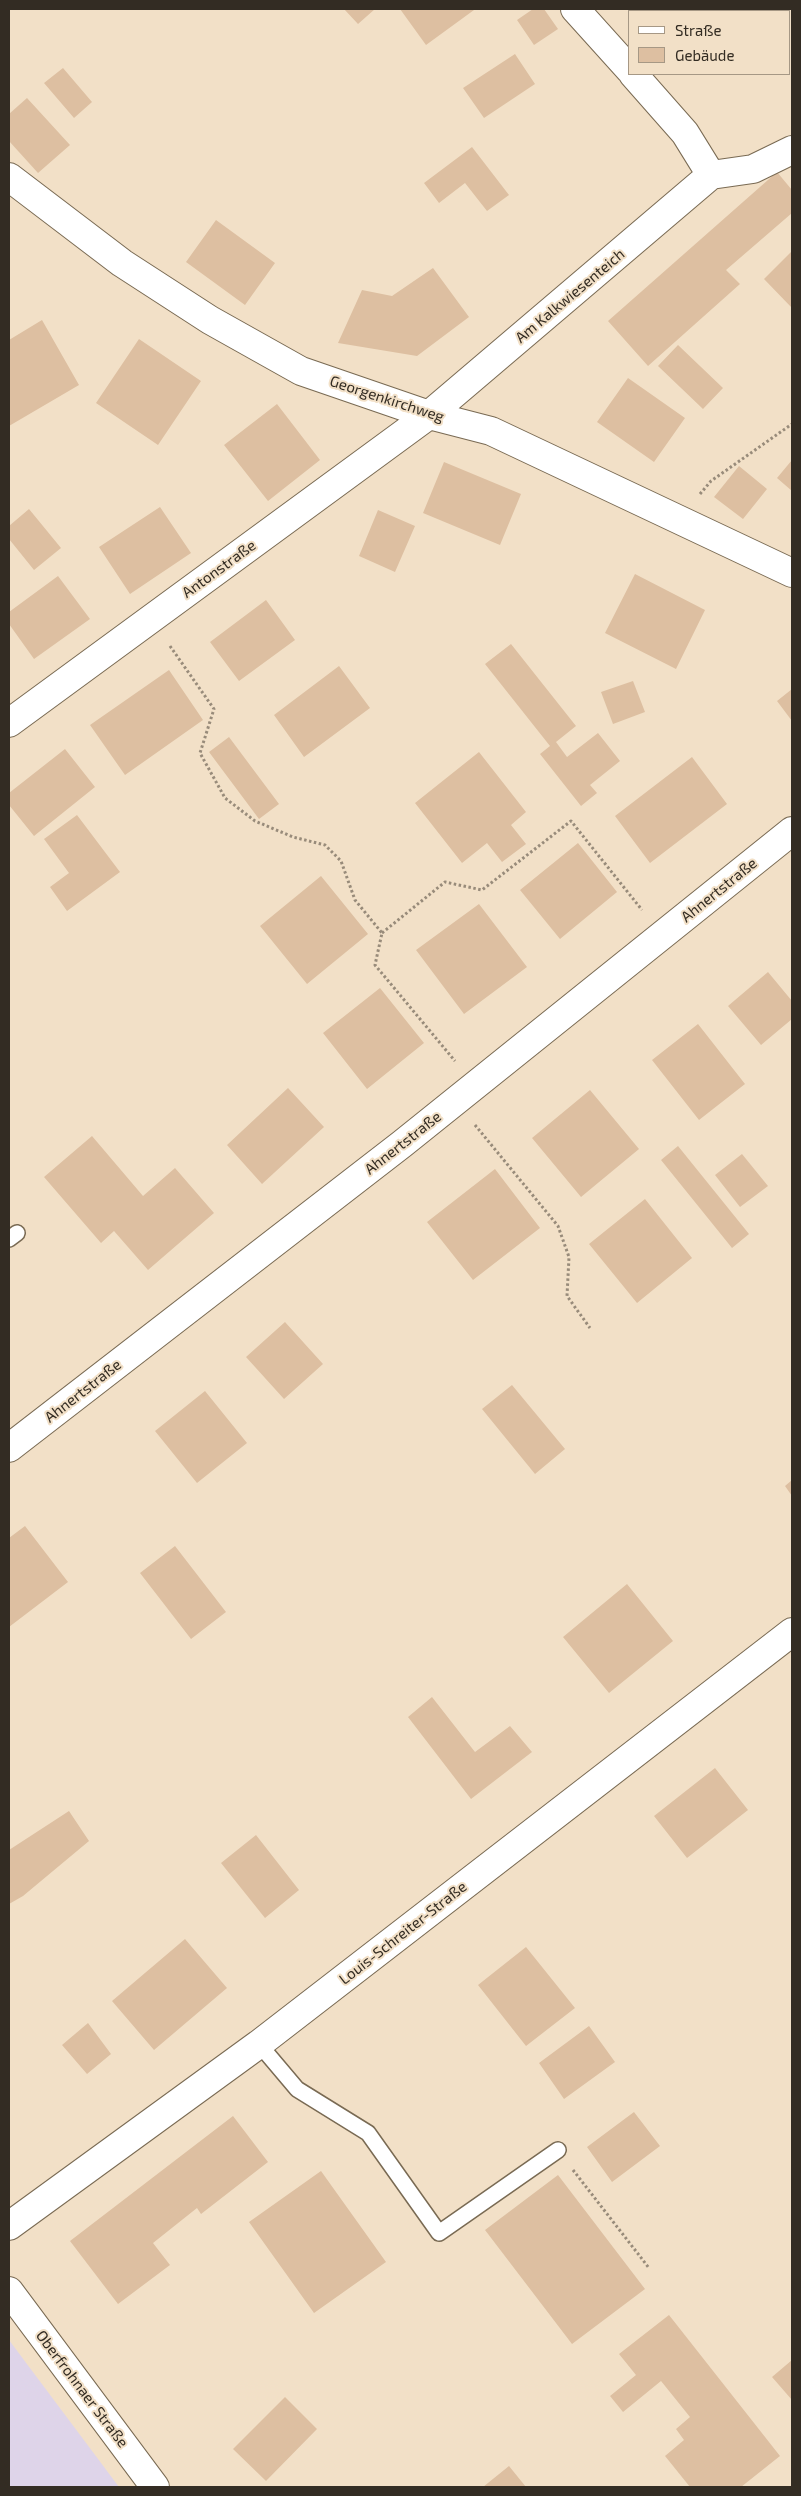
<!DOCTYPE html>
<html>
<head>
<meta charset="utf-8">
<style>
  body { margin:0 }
  #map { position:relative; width:801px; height:2496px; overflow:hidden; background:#f2e0c7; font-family:"Exo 2",sans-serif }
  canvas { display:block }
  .frame { position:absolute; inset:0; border:10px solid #332c23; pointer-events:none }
  .legend { position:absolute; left:628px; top:10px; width:162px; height:65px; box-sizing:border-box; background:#f2e0c7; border:1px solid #a69885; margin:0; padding:6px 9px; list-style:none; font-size:15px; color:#332c23 }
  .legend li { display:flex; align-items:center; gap:10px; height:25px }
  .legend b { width:25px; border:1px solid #a69885 }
</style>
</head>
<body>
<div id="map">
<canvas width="801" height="2496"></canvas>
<div class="frame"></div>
<ul class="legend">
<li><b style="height:6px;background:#fff"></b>Straße</li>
<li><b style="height:14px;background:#ddbfa1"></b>Gebäude</li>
</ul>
</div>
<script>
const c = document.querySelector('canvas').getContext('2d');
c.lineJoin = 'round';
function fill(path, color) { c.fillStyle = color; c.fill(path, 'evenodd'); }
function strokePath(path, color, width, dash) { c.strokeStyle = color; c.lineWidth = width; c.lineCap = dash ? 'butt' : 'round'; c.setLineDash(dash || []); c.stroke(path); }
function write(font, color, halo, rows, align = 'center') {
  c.font = font + ' "Exo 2",sans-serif'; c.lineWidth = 4; c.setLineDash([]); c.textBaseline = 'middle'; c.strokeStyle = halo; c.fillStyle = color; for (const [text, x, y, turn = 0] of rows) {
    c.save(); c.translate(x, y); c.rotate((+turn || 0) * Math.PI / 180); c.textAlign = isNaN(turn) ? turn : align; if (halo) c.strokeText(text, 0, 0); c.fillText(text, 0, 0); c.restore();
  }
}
const commercial = new Path2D(`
  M9 2340 119 2487H9Z`);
const building = new Path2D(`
  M344 9H375L358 24Z
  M400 9H474V10L426 45Z
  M533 9H544L558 29 534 45 517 20Z
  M637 9H693L696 11H639Z
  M515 54 535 84 484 118 463 88Z
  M63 68 92 102 74 118 44 83Z
  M27 98 70 145 38 173 9 141V114Z
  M472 147 509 195 487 211 465 183 439 203 424 183Z
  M777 172 792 190V213L726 270 740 284 648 366 608 321Z
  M216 220 275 263 245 305 186 262Z
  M792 251V308L764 279Z
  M433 268 469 317 417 356 338 343 362 290 392 296Z
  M42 320 79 385 9 426V340Z
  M139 339 201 381 158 445 96 403Z
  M678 345 723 388 703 409 658 366Z
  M628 378 685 418 654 462 597 422Z
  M277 404 320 460 268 501 224 445Z
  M792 460V491L777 478Z
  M444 462 521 494 500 545 423 513Z
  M739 466 767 489 743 519 714 497Z
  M160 507 191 553 130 594 99 547Z
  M29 509 61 548 34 570 9 539V526Z
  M378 510 415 526 395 572 359 556Z
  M635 574 705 610 676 669 605 633Z
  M58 576 90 619 34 659 9 624V612Z
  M266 600 295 640 239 681 210 642Z
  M511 644 576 726 556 742 567 757 598 733 620 761 590 785 597 793 581 806 540 754 550 746 485 664Z
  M339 666 370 708 304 757 274 715Z
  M169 670 203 720 125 775 90 725Z
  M633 681 645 712 613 724 601 692Z
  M792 689V721L777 701Z
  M229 737 279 804 259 819 209 752Z
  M65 749 95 787 34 836 9 805V793Z
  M479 752 526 812 511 825 526 844 502 862 487 843 462 863 415 803Z
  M692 757 727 804 650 863 615 816Z
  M77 815 120 872 67 911 50 887 69 873 44 839Z
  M578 843 617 892 560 939 520 890Z
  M321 876 368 934 307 984 260 926Z
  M479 904 527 967 464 1014 416 950Z
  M768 972 792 1001V1019L761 1045 728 1006Z
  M380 988 424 1043 367 1089 323 1033Z
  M698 1024 745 1084 699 1120 652 1060Z
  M288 1088 324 1127 262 1184 227 1145Z
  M590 1090 639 1149 581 1197 532 1138Z
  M92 1136 143 1196 175 1168 214 1213 148 1270 114 1231 101 1243 44 1177Z
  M678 1146 749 1234 732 1248 661 1160Z
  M742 1154 768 1186 740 1207 715 1175Z
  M495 1169 540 1228 473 1280 427 1222Z
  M645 1199 692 1258 637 1303 589 1244Z
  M285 1322 323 1364 284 1399 246 1357Z
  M512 1385 565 1449 535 1474 482 1409Z
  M205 1391 247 1443 197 1483 155 1431Z
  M792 1480V1496L785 1486Z
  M25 1526 68 1582 9 1627V1538Z
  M175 1546 226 1612 191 1639 140 1573Z
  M627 1584 673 1641 609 1693 563 1637Z
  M432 1697 475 1752 510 1726 532 1752 471 1799 408 1717Z
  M715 1768 748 1810 687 1858 654 1816Z
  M69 1811 89 1841 23 1896 9 1904V1850Z
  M256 1835 299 1890 265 1918 221 1863Z
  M185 1939 227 1988 154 2050 112 2001Z
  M526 1947 575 2008 526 2046 478 1985Z
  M88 2023 111 2054 87 2074 62 2045Z
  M589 2026 615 2062 564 2099 539 2063Z
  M634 2112 660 2146 612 2182 587 2147Z
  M233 2116 268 2162 201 2214 197 2208 153 2243 170 2265 118 2304 70 2241Z
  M321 2171 386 2262 314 2313 249 2222Z
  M558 2175 645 2289 572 2344 485 2230Z
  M669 2315 780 2456 741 2487H690L665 2456 684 2440 676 2429 690 2417 661 2381 623 2412 610 2396 636 2375 619 2354Z
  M792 2360V2400L772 2377Z
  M285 2397 317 2429 266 2481 233 2449Z
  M509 2466 526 2487H483Z`);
const path = new Path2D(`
  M700 494 711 481 792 424
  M170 646 214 709 200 753 225 798 255 821 293 837 325 845 341 861 355 900 382 933 375 965 455 1061
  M382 933 445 882 482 890 571 821 642 910
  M475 1125 558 1226 569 1257 567 1296 590 1328
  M573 2170 649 2268`);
const lane = new Path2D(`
  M9 1239 17 1233
  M259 2044 297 2089 368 2133 439 2233 558 2150`);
const street = new Path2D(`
  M575 9 630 70
  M711 175 753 169 792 150
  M9 177 122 263 210 320 301 371 429 415 491 431 792 573
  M9 723 429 415 711 175 685 133 633 74
  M9 1448 402 1144 792 831
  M9 2226 259 2044 792 1632`);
const secondary = new Path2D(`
  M9 2291 155 2487`);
const streetNames = [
  ["Am Kalkwiesenteich",570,296,-40],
  ["Georgenkirchweg",387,399,18],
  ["Antonstraße",219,569,-36],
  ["Ahnertstraße",719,890,-39],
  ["Ahnertstraße",403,1143,-38],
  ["Ahnertstraße",83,1391,-38],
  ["Louis-Schreiter-Straße",403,1933,-38],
  ["Oberfrohnaer Straße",82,2389,53]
];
fill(commercial, '#ded4e9');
fill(building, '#ddbfa1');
strokePath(lane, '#796a53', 18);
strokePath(street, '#796a53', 30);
strokePath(secondary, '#796a53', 30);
strokePath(path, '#988b7a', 3, [2.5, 2.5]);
strokePath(lane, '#fff', 15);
strokePath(street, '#fff', 28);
strokePath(secondary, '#fff', 28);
write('15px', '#332c23', '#f2e0c7', streetNames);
</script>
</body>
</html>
